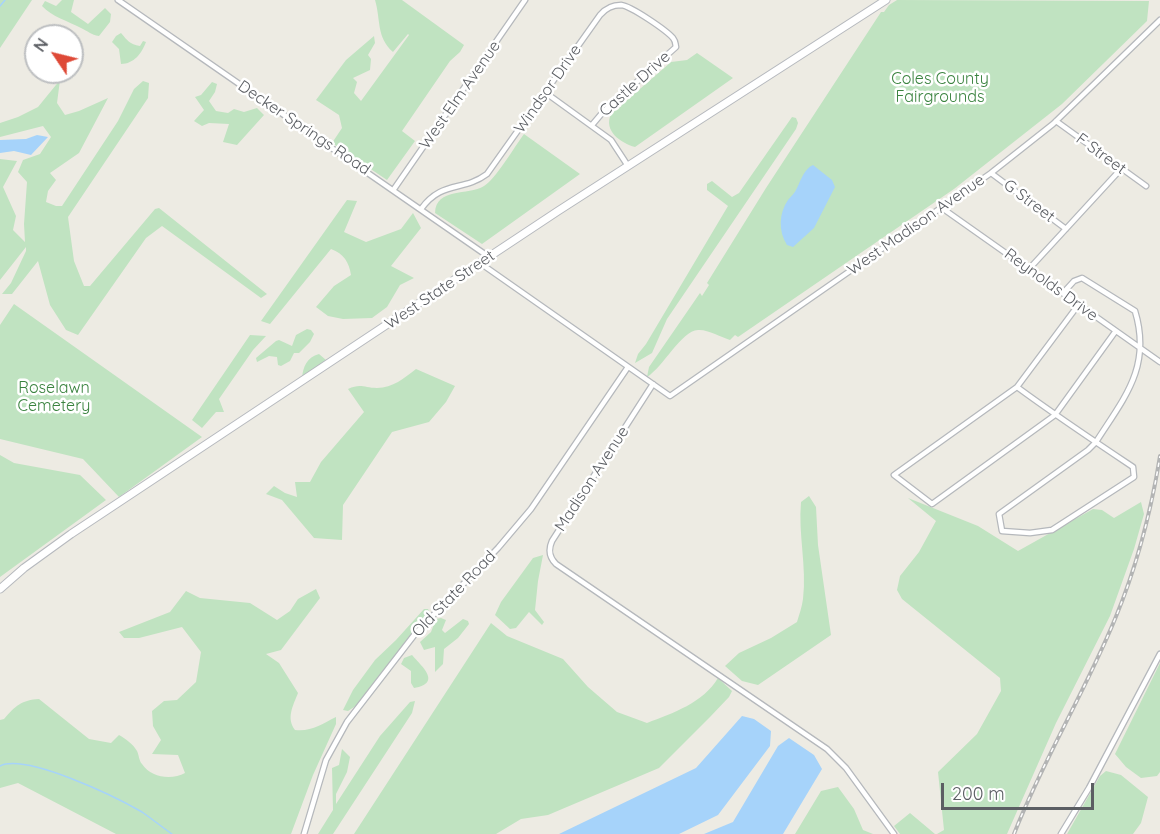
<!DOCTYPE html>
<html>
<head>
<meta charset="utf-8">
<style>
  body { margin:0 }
  #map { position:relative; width:1160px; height:834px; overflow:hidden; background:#edebe3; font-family:Quicksand,sans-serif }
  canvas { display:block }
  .north { position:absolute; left:24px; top:24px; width:60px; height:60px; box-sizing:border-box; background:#fff; border:2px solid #bdbfc1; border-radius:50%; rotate:305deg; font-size:16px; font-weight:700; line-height:24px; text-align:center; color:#5b5e63 }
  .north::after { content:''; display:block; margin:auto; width:21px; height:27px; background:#de4937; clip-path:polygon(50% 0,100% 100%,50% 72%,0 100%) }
  .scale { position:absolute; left:941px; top:783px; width:153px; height:27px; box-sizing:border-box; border:3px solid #5b5e63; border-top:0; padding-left:8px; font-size:18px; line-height:21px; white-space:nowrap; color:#5b5e63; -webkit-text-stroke:4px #fff; paint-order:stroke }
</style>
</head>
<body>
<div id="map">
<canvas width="1160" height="834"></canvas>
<div class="north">N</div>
<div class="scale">200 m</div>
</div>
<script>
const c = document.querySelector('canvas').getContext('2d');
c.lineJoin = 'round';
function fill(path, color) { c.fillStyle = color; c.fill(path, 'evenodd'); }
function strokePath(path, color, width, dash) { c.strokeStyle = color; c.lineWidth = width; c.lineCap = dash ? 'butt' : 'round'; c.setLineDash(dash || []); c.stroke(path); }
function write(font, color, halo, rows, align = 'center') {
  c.font = font + ' Quicksand,sans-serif'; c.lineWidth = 5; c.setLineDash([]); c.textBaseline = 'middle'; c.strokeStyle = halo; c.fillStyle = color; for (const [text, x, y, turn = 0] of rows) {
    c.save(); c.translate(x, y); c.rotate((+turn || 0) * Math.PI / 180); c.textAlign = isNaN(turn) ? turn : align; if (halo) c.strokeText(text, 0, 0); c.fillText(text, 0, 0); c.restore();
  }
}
const green = new Path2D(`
  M0 0H32L0 48Z
  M62 0H74L71 12 88 24 105 8 111 14 110 22 99 36C91 35 88 31 81 28 68 21 52 17 42 6L45 1 56 6Z
  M375 0H402L464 45 460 52 450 61 402 131 415 141 387 180 332 143 342 128 339 115 316 100 346 60 374 36 375 43 368 55 371 59 370 70 353 78 357 82 354 93 361 101 409 35 408 34 393 52C376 37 381 20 375 0Z
  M897 0 1149 1 1147 21 1062 104 954 189 738 337 735 335 730 340C721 337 707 329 698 330 681 331 664 366 647 377L649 367 700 293 702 296 709 285 707 283 766 188 881 12H884L889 5Z
  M121 33C128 41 129 44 140 46L143 41 146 42C142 53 134 64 121 64L119 49 112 42 116 36Z
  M697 53 733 78 635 147C621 143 603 131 611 114L671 62 687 60Z
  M60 80 57 103 65 115 79 111 108 98 79 153 50 173 56 180 48 191 46 202 56 206H62L118 121 134 89 143 81 149 83 148 98 68 217 74 261 84 286H90L155 209 159 208 267 294 261 298 162 226 146 238 78 335 66 330 50 305 38 261 12 294H2L11 283 26 251V247L0 280V159L17 161 3 187 16 216 13 230 25 242 24 224 27 182 18 172 23 160 40 154 51 137 43 126 0 137V123L18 117 38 107Z
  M212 82 217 84 215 92 209 101 216 111 228 113 234 109 244 112 257 108 264 115 237 145 223 142 229 124 209 123 202 126 194 121 204 110 195 97 201 95Z
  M792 117 796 118 798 123 796 129 667 319 652 353 635 363 638 354 646 344 728 206 707 190V184L712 181 732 197 739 193Z
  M524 134 580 174 482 244 435 213C436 187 468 196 484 186 495 180 515 146 524 134Z
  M347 200 357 201 344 232 366 242 401 229 413 213 421 228 391 266 414 278 400 285 387 307 372 318 343 319 328 316 316 307 334 286 351 275C349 262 344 254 331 249L270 324 261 321Z
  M14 304 202 437 119 497 83 459 0 439V325Z
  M307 329 311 330 314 334 310 342 299 353H294L290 361 281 366 278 365 277 357 269 356 257 362 256 358 276 341 279 340 292 346 296 335Z
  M250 335 266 336 253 350 219 399 224 412H216L202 428 192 420Z
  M319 354 326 360 302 378C303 367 307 357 319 354Z
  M416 369 455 386 446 402 429 422 392 432 343 505 342 540 314 538 282 500 266 494 274 486 285 493 297 497 295 482H310L321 462 364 412 348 389C361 383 364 388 377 388 393 388 404 378 416 369Z
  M0 455 14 463 80 475 106 500 0 577Z
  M809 496 816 507 818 545 831 635 758 685 742 681 725 666 739 653 771 638 797 622C799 615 802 607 803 599 807 567 798 534 801 502Z
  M908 498 978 526 1018 551 1093 509 1102 510 1114 518 1141 502 1144 514 1134 549 1110 616 1056 723 1007 834H937L944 830 938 772 977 734 1001 691 1000 678 902 599 897 590 900 576 919 552 936 521Z
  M543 555 538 581 535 610 544 622 542 625 529 612 516 628 510 629 495 615 501 602 533 558Z
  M316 589 320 598 281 650 266 654 279 663 298 693C293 706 286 718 295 730 311 732 322 724 336 717V724L313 775 291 834H116L18 783 0 788V720L4 719C15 706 22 700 39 699L89 739 111 743 119 735C126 739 133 744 137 751 139 755 139 761 142 764 151 778 172 780 185 773L178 755 152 754 161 740 153 726 152 711 164 701 177 700 196 682 201 652 182 627 139 638H124L119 632 170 612 186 591 200 598 250 603 277 620 290 611 298 599Z
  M424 609H428L429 611 357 705 348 711 343 710 353 690 375 660 396 640Z
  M441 618 446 620 442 630 445 633 463 619 468 621 469 624 458 638 444 649 443 664 435 672V647L424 650 420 642 431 632 436 619Z
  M491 623 507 636 563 659 588 687 617 712 647 723C673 713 703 703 718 678L732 691 729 697 710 717 659 768 548 815 521 819 496 834H354Z
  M412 655C419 664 444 683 414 688L411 683V671L401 664 404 658Z
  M1160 663V772L1157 776 1141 778 1126 767 1115 754Z
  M415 701 412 713 333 834H318L333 810 332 768 339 765 342 749 350 757 347 772 336 794V804L380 736 410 702Z
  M1106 771 1121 775 1148 797 1141 823 1133 834H1067L1100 776Z
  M838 787 854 809 863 830 873 834H795L821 791Z
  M910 813 935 834H900L894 826Z`);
const water = new Path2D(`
  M37 135 48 137 31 155 14 151 0 153V140L26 139Z
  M813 165 832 180 835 187 814 228 793 247 787 245C778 231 779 213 788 200 791 196 795 193 797 188 801 180 804 169 813 165Z
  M742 716 754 719 771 731 770 746 718 815 679 834H559L696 768Z
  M789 738 814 755 822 769 783 834H704L733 822 778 746Z`);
const stream = new Path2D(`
  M0 6 5 0
  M0 766C26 753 116 797 142 812 152 819 162 827 172 834`);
const street = new Path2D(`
  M118 0 489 257
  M546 93 611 140 628 166
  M1056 121 1146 186
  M991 173 1066 229
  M394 189 525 0
  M942 208 1160 362
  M421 209C442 180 463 192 487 174L600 15C605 9 612 5 621 5 631 6 666 30 673 38 676 42 675 43 676 47L603 112 592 125
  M480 263 670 396 991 173 1053 124 1160 20
  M1029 269 1121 169
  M1079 304 1017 387 894 475 932 504 1055 415 1115 332
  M653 384 552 541C548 550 549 557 556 564L827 749 846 768 894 834
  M1017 387C1055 415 1094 441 1133 467L1134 477 1052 530 1030 533 1002 531 999 514 1088 450 1096 442C1124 398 1152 367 1135 311L1082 278 1074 281 1063 293
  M304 834 326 760 347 722 415 634 498 548 531 509 628 367
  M1061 834 1089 788 1160 654`);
const secondary = new Path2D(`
  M0 589 24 568 71 534 558 211 886 0`);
const rail = new Path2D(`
  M1014 834C1043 760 1085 692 1115 619 1137 566 1151 512 1160 456`);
const parkNames = [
  ["Coles County",940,79],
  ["Fairgrounds",940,97],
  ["Roselawn",54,388],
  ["Cemetery",54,406]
];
const streetNames = [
  ["Castle Drive",635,84,-42],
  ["Windsor Drive",548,89,-55],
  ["West Elm Avenue",460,95,-55],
  ["Decker Springs Road",304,128,34],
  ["F Street",1101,154,36],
  ["G Street",1029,201,37],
  ["West Madison Avenue",916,225,-35],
  ["Reynolds Drive",1051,285,36],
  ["West State Street",440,290,-34],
  ["Madison Avenue",592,479,-57],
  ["Old State Road",454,594,-46]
];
fill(green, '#c0e3c1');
fill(water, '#a6d3fa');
strokePath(stream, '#a6d3fa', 1.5);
strokePath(street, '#b5b8bc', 7);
strokePath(secondary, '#b6b9be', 9);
strokePath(street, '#fff', 4.5);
strokePath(secondary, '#fff', 7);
strokePath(rail, '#b3b4b4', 4);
strokePath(rail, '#fff', 1.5, [4.5]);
write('16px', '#3a833f', '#fff', parkNames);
write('16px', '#5b5e63', '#fff', streetNames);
</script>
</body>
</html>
